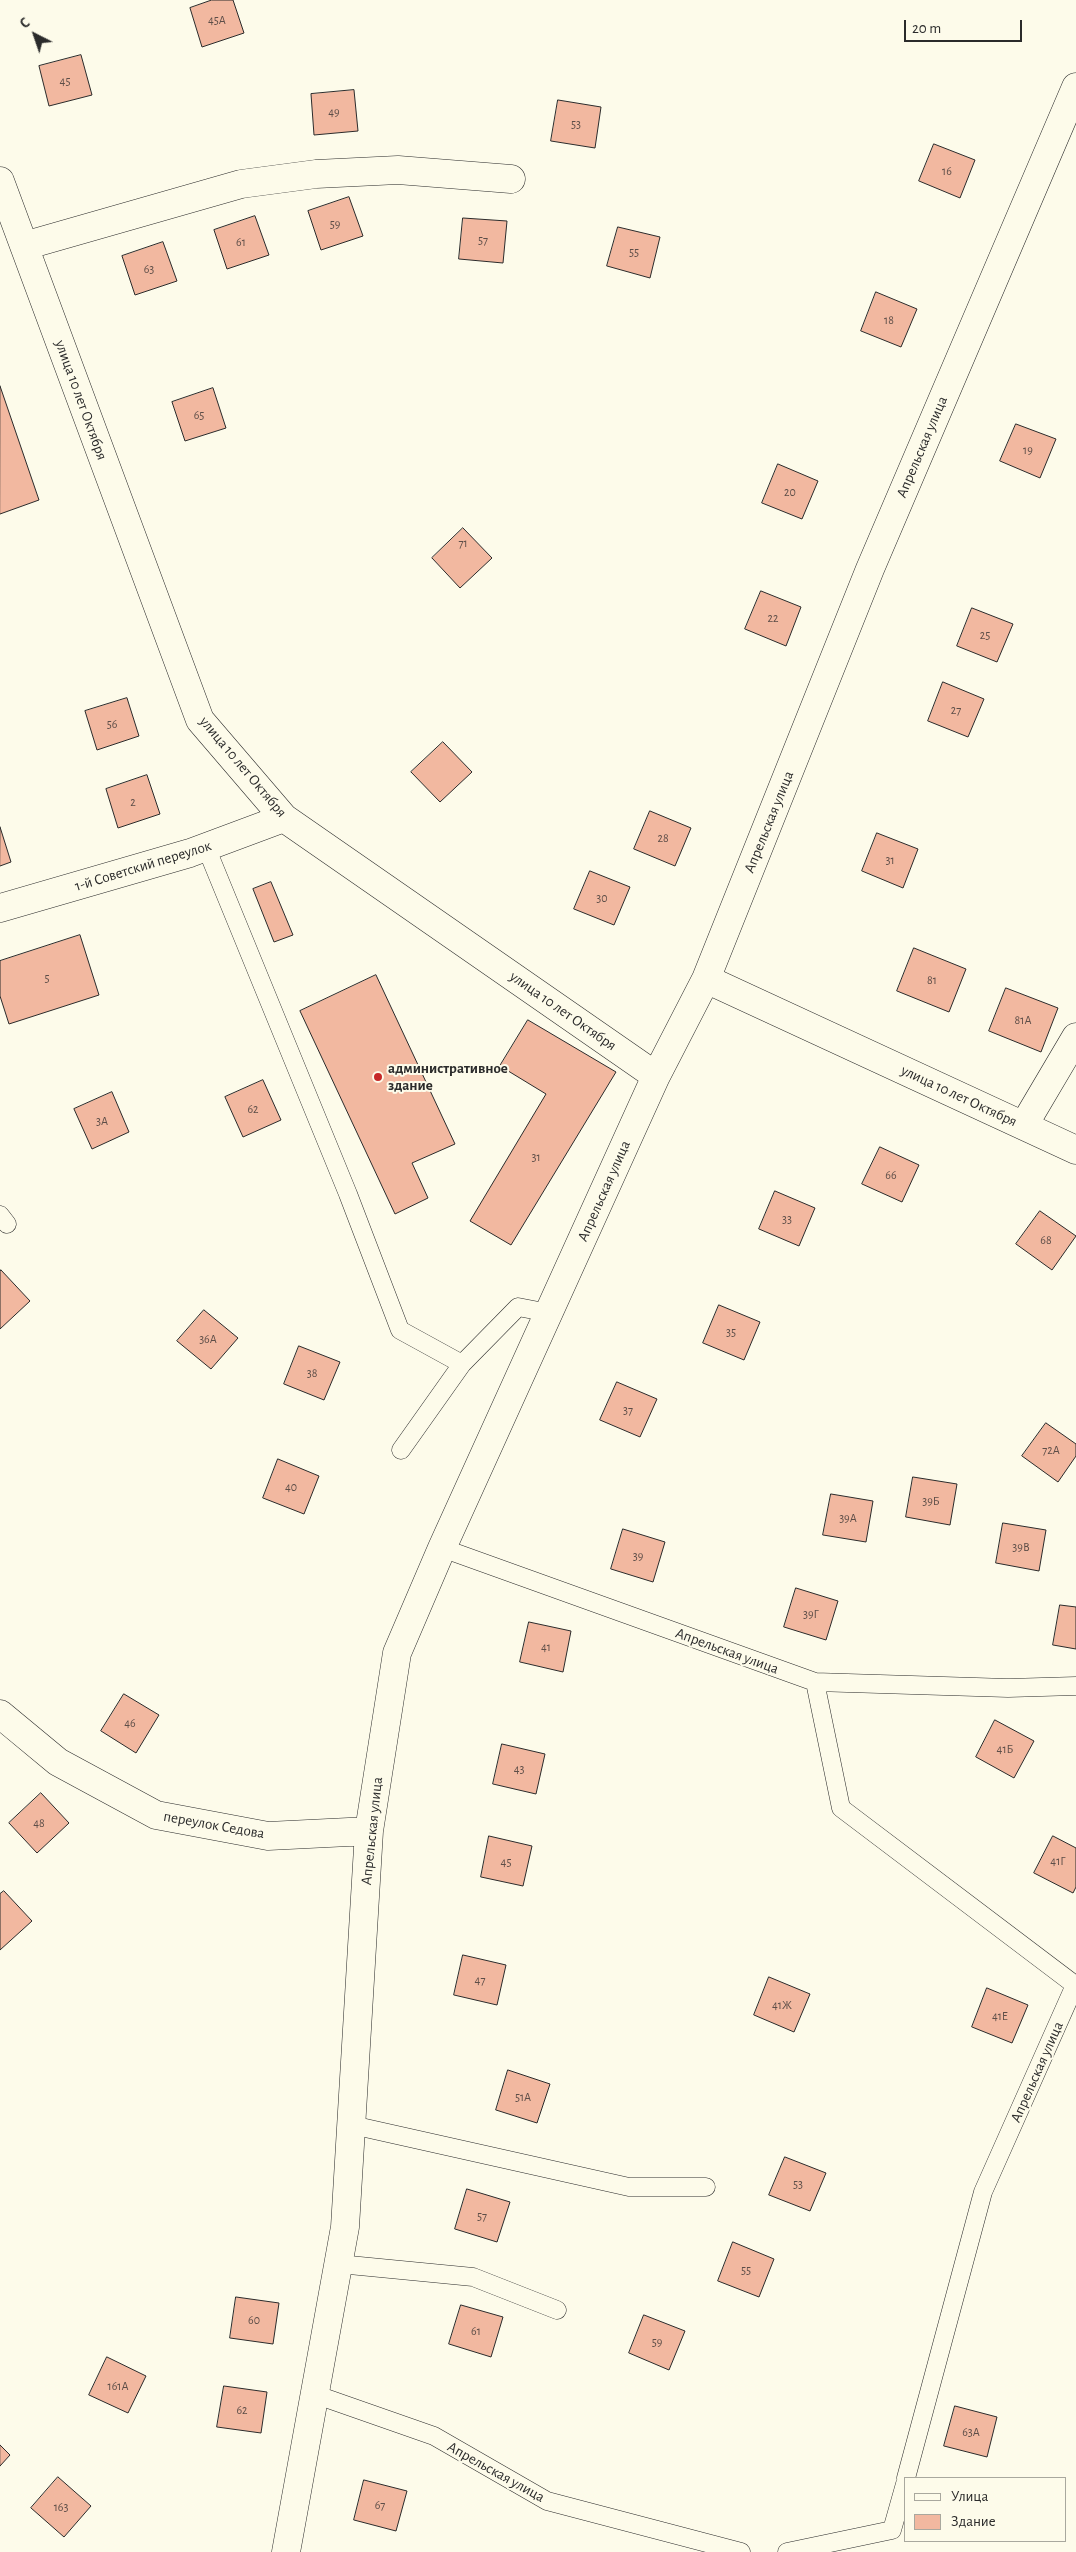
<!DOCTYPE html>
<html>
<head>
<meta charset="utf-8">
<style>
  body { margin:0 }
  #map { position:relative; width:1076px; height:2552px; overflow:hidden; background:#fdfbea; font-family:"Alegreya Sans",sans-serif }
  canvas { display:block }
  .legend { position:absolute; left:904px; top:2477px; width:162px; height:65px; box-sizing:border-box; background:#fdfbea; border:1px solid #a9a89e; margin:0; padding:6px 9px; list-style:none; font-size:15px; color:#2b2b2b }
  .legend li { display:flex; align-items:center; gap:10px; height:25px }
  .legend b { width:25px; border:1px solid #a9a89e }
  .north { position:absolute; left:10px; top:10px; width:50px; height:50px; -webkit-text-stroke:4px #fdfbea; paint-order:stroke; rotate:319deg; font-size:14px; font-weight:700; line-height:20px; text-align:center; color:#2b2b2b }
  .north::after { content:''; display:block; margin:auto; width:18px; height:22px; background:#2b2b2b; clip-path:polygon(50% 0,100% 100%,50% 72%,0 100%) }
  .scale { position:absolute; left:904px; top:20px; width:118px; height:22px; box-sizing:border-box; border:2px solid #2b2b2b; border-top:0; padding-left:6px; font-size:15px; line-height:18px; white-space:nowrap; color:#2b2b2b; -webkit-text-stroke:4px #fdfbea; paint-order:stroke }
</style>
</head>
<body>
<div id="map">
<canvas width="1076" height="2552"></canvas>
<ul class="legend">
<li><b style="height:6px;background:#fdfbea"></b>Улица</li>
<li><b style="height:14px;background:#f2b8a0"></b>Здание</li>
</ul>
<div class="north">С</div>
<div class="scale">20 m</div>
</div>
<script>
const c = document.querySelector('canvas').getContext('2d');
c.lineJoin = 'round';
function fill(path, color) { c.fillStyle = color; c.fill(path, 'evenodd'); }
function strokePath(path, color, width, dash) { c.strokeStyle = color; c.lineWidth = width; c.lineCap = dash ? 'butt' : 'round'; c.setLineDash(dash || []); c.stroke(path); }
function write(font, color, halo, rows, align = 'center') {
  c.font = font + ' "Alegreya Sans",sans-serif'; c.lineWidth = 4; c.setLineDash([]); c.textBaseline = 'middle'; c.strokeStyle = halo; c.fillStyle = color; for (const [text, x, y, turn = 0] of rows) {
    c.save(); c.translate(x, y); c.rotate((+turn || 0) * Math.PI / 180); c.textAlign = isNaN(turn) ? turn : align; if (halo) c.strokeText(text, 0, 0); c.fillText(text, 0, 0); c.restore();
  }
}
const building = new Path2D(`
  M212 0H233L244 33 202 47 190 8Z
  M81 55 92 95 49 106 39 66Z
  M354 90 358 131 314 135 311 94Z
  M558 100 601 107 595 148 551 141Z
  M934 144 975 160 960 198 919 181Z
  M349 197 363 236 321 250 308 211Z
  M255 216 269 255 227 269 214 230Z
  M463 218 507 221 503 263 459 259Z
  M618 227 660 237 650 278 607 266Z
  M163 242 177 281 135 295 122 256Z
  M876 292 917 309 901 347 861 331Z
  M0 386 39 500 0 514Z
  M213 388 226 428 185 441 172 402Z
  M1016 424 1056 439 1040 478 1000 461Z
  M778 464 818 481 802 519 762 503Z
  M463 528 492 558 460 588 432 558Z
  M761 591 801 607 786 646 745 629Z
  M972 608 1013 624 997 662 957 646Z
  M943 682 984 699 968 737 928 721Z
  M127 698 139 736 97 750 85 711Z
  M443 742 472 772 440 802 411 772Z
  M147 775 160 814 118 828 106 789Z
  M650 811 691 828 675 866 634 849Z
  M0 827 11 862 0 866Z
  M877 833 918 849 903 888 862 871Z
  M590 871 630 887 614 925 574 909Z
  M271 882 293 935 274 942 253 889Z
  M80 935 99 995 9 1024 0 996V961Z
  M914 948 966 969 949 1012 897 991Z
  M376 975 455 1144 412 1163 428 1198 395 1214 300 1011Z
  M1006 988 1058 1008 1041 1052 989 1031Z
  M528 1020 616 1072 511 1245 470 1221 546 1094 500 1066Z
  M263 1080 281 1120 243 1137 225 1097Z
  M112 1092 129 1132 92 1149 74 1109Z
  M880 1147 919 1165 902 1202 862 1184Z
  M775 1191 815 1208 799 1246 759 1229Z
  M1040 1211 1076 1236 1052 1270 1016 1244Z
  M1 1270 30 1301 0 1329V1272Z
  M719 1305 760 1322 744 1360 703 1343Z
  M204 1310 238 1338 211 1369 177 1341Z
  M299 1346 340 1362 324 1400 284 1384Z
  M617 1382 657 1399 640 1437 600 1420Z
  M1046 1423 1076 1444V1456L1058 1482 1022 1456Z
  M278 1459 319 1476 304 1514 263 1498Z
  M913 1477 957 1484 950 1525 906 1517Z
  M831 1494 873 1501 866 1542 823 1535Z
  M1003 1523 1046 1530 1039 1571 996 1563Z
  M623 1529 665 1542 653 1582 611 1569Z
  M796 1588 838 1601 826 1640 784 1627Z
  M1060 1605 1076 1607V1649L1053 1645Z
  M529 1622 571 1631 563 1672 520 1662Z
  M124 1694 159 1715 136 1753 101 1731Z
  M995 1720 1034 1741 1014 1778 976 1757Z
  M502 1744 545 1754 536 1794 493 1784Z
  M41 1793 69 1823 37 1853 9 1823Z
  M489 1836 532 1846 523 1886 481 1877Z
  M1053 1836 1076 1848V1887L1073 1893 1034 1873Z
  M4 1891 32 1921 0 1950V1894Z
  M463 1955 506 1965 497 2005 454 1995Z
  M769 1977 810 1994 794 2032 754 2015Z
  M987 1988 1028 2005 1012 2043 972 2027Z
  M508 2070 550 2084 537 2123 496 2110Z
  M785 2157 826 2173 810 2211 769 2195Z
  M467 2189 510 2202 497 2242 455 2229Z
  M733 2242 774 2259 759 2297 718 2281Z
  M236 2297 279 2303 273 2344 230 2338Z
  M461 2305 503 2317 491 2357 449 2344Z
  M644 2315 685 2331 669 2370 629 2353Z
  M107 2357 146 2376 128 2413 89 2395Z
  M224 2386 267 2392 261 2433 217 2427Z
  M955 2406 997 2417 987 2457 944 2446Z
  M0 2445 10 2455 0 2466Z
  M58 2477 91 2506 64 2537 31 2508Z
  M364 2480 407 2491 396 2531 354 2520Z`);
const lane = new Path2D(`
  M206 847 348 1194 400 1330 462 1364
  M0 1215 7 1224
  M401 1450 462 1364 518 1307 549 1313
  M442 1548 815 1682 841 1808 1075 1985 983 2192 906 2478
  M815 1682 1008 1688 1076 1686
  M352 2125 629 2187H706
  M339 2264 473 2277 557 2310
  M314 2394 434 2436 547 2501 741 2552
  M787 2552 892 2530 905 2484`);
const street = new Path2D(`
  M0 181 200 720 284 818 656 1076
  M24 246 241 184 316 174 398 170 511 179
  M0 908 190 853 284 818
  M706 979 1076 1150
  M1024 1125 1076 1037
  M0 1714 58 1762 156 1815 268 1836 369 1831
  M286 2552 345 2227 369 1831 397 1653 442 1548 656 1076 706 979 870 569 1076 87`);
const markers = [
  [378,1077,5,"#c62828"]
];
const numberNames = [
  ["45А",217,20],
  ["45",65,81],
  ["49",334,112],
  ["53",576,124],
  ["16",947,171],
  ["59",335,224],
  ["57",483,240],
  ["61",241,242],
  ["55",634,252],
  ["63",149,269],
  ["18",889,320],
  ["65",199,415],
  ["19",1028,450],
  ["20",790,492],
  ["71",463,543],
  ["22",773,618],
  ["25",985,635],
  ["27",956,710],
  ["56",112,724],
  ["2",133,802],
  ["28",663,838],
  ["31",890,860],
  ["30",602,898],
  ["5",47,978],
  ["81",932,980],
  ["81А",1023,1020],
  ["62",253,1109],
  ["3А",102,1121],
  ["31",536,1157],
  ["66",891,1175],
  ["33",787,1219],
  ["68",1046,1240],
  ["35",731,1332],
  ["36А",208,1339],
  ["38",312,1373],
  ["37",628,1410],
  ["72А",1051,1450],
  ["40",291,1487],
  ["39Б",931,1501],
  ["39А",848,1518],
  ["39В",1021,1547],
  ["39",638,1556],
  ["39Г",811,1614],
  ["41",546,1647],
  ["46",130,1723],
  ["41Б",1005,1749],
  ["43",519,1769],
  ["48",39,1823],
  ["41Г",1058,1861],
  ["45",506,1862],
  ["47",480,1980],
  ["41Ж",782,2005],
  ["41Е",1000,2016],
  ["51А",523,2097],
  ["53",798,2184],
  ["57",482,2216],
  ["55",746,2270],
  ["60",254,2320],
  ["61",476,2331],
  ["59",657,2342],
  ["161А",118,2386],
  ["62",242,2410],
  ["63А",971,2432],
  ["67",380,2505],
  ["163",61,2507]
];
const streetNames = [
  ["улица 10 лет Октября",81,400,70],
  ["Апрельская улица",922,447,-67],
  ["улица 10 лет Октября",243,767,50],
  ["Апрельская улица",769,822,-68],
  ["1-й Советский переулок",143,866,-17],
  ["улица 10 лет Октября",563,1011,35],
  ["улица 10 лет Октября",959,1096,25],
  ["Апрельская улица",604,1191,-66],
  ["Апрельская улица",727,1651,20],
  ["переулок Седова",214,1825,10],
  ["Апрельская улица",372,1831,-84],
  ["Апрельская улица",1037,2072,-66],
  ["Апрельская улица",496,2472,29]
];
const poiNames = [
  ["административное",388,1068],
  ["здание",388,1085]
];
fill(building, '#f2b8a0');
strokePath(building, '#2b2b2b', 1);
strokePath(lane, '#2b2b2b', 19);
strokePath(street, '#2b2b2b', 29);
strokePath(lane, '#fdfbea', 18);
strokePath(street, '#fdfbea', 28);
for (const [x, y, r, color] of markers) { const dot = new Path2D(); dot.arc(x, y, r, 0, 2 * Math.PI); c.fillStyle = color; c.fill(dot); strokePath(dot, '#fdfbea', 2); }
write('12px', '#5d4e48', null, numberNames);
write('15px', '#2b2b2b', '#fdfbea', streetNames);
write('bold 15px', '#2b2b2b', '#fdfbea', poiNames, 'left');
</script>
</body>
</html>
